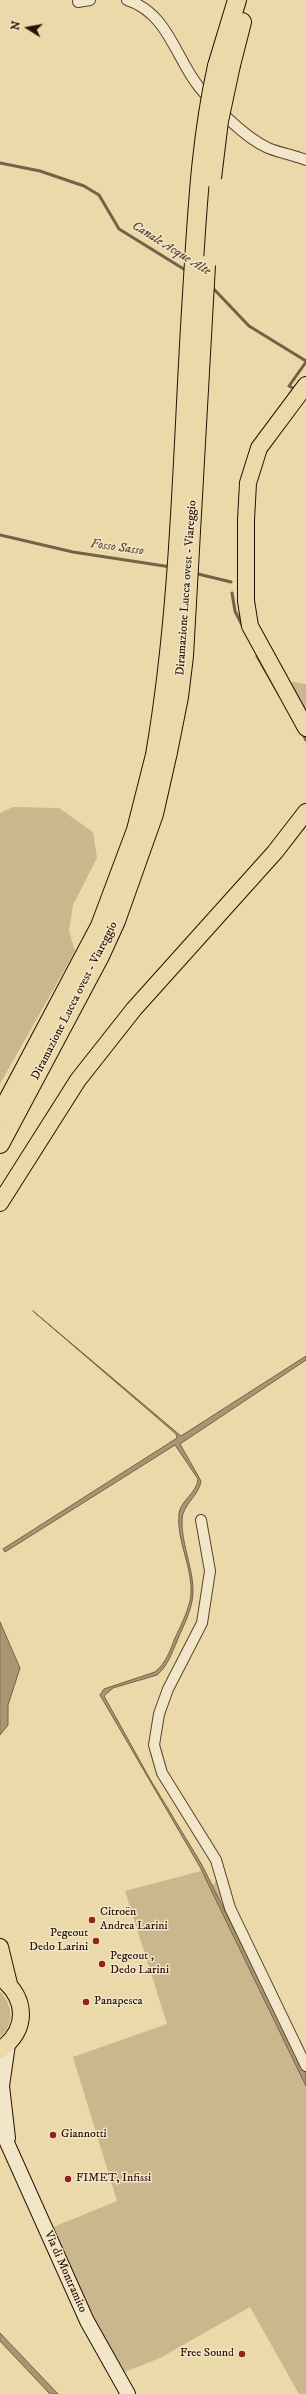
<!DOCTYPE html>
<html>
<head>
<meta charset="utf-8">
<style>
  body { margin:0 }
  #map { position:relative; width:306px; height:2394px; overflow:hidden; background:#ebd9aa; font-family:"IM FELL DW Pica",serif }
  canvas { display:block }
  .north { position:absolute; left:8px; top:8px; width:40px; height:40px; -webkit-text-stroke:3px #f2e6c8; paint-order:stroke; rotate:281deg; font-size:11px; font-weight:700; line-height:16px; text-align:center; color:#291106 }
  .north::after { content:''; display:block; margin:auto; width:14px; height:18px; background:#291106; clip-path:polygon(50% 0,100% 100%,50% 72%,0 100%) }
</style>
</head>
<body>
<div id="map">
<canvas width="306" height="2394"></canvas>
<div class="north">N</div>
</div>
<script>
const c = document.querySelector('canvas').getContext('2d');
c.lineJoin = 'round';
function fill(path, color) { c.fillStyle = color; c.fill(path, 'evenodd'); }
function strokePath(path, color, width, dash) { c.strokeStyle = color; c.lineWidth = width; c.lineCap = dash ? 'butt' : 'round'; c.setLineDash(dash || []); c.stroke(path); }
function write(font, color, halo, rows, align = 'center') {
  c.font = font + ' "IM FELL DW Pica",serif'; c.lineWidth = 3; c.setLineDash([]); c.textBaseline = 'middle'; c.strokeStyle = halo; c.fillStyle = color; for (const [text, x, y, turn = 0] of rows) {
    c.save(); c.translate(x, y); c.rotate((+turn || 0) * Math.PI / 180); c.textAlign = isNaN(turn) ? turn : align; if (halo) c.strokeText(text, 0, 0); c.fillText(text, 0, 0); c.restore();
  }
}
const green = new Path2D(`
  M293 682 306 684V718L288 684Z
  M13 807 59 808 93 832 97 858 73 905 69 931 75 951 0 1084V813Z
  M201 1871 211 1887 220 1876 306 2065V2394H299L250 2307 160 2358 117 2375 46 2230 117 2201 73 2057 167 2024 125 1891Z
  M0 1991C12 2005 16 2024 0 2037Z`);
const water = new Path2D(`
  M33 1311 181 1436 306 1356V1360L180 1444 201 1481C199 1496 183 1504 182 1519 181 1542 192 1565 193 1588 194 1607 184 1624 177 1641 172 1653 167 1667 157 1675L113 1688 104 1696 150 1779 202 1865 306 2074V2086L200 1867 100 1695 104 1689 155 1672C166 1663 170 1651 175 1638 181 1625 189 1610 191 1595 193 1567 176 1541 179 1513 181 1500 197 1493 198 1479L175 1445 5 1552 3 1549 177 1438 176 1434 161 1421Z
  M0 1622 20 1668 8 1705V1725L0 1735Z
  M0 2333 58 2394H50L0 2341Z`);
const stream = new Path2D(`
  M0 163 40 171 84 186 99 195 119 229 187 271
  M210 285 249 326 306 361
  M293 388 289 386 306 362
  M0 535 73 552 171 567
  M194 573 231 582
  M232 593 235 611 243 627
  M257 656 280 696
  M302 732 306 740`);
const minor = new Path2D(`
  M127 0C168 13 175 57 199 87 216 108 244 137 268 148 280 153 294 155 306 160
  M78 2 90 0
  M201 1520 210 1571 202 1623 168 1689 159 1714 154 1745 162 1773 216 1860 230 1908 306 2066`);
const secondary = new Path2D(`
  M8 2044 2 2086 8 2138
  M0 2127 87 2321 128 2394`);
const primary = new Path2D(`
  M306 385 259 448 248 483 246 520V601L250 626 306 728
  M0 1203 78 1080 134 1009 275 852 306 812
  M0 1947 9 1984
  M0 1977C27 1998 29 2029 0 2050`);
const motorway = new Path2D(`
  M231 65 242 22
  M217 66 237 0
  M0 1115 100 926 136 830 155 755
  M0 1144 100 956 116 921 154 814 168 752`);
const motorwayBridge = new Path2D(`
  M212 178 219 121 231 65
  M168 752 179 697 184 656 206 265
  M155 755C181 603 182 448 192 294 197 216 200 142 217 66`);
const markers = [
  [92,1920,4,"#8f2418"],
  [96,1941,4,"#8f2418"],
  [102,1964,4,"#8f2418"],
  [86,2002,4,"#8f2418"],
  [53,2135,4,"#8f2418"],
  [68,2179,4,"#8f2418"],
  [242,2354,4,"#8f2418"]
];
const streetNames = [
  ["Diramazione Lucca ovest - Viareggio",187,588,-86],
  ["Diramazione Lucca ovest - Viareggio",75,1001,-63],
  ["Via di Montramito",65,2272,66]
];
const poiNames = [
  ["Citroën",100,1913],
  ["Andrea Larini",100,1927],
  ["Pegeout",88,1934,"right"],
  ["Dedo Larini",88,1948,"right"],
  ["Pegeout ,",110,1957],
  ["Dedo Larini",110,1971],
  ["Panapesca",94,2002],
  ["Giannotti",61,2135],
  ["FIMET, Infissi",76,2179],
  ["Free Sound",234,2354,"right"]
];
const waterNames = [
  ["Canale Acque Alte",171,249,32],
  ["Fosso Sasso",117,548,8]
];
fill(green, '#cab78e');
fill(water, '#a99572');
strokePath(water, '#766047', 1);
strokePath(stream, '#766047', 3);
strokePath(minor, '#5a432f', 12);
strokePath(secondary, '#291106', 16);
strokePath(primary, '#291106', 18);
strokePath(motorway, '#291106', 20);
strokePath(minor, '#f2e6c8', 10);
strokePath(secondary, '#f2e6c8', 14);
strokePath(primary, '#ebd9aa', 16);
strokePath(motorway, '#ebd9aa', 18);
strokePath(motorwayBridge, '#291106', 20, []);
strokePath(motorwayBridge, '#ebd9aa', 18);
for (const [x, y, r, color] of markers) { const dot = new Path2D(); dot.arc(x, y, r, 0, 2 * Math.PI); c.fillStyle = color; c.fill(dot); strokePath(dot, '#f2e6c8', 1.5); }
write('12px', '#291106', '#f2e6c8', streetNames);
write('12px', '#291106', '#f2e6c8', poiNames, 'left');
write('italic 13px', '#5c4631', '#f2e6c8', waterNames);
</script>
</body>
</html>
